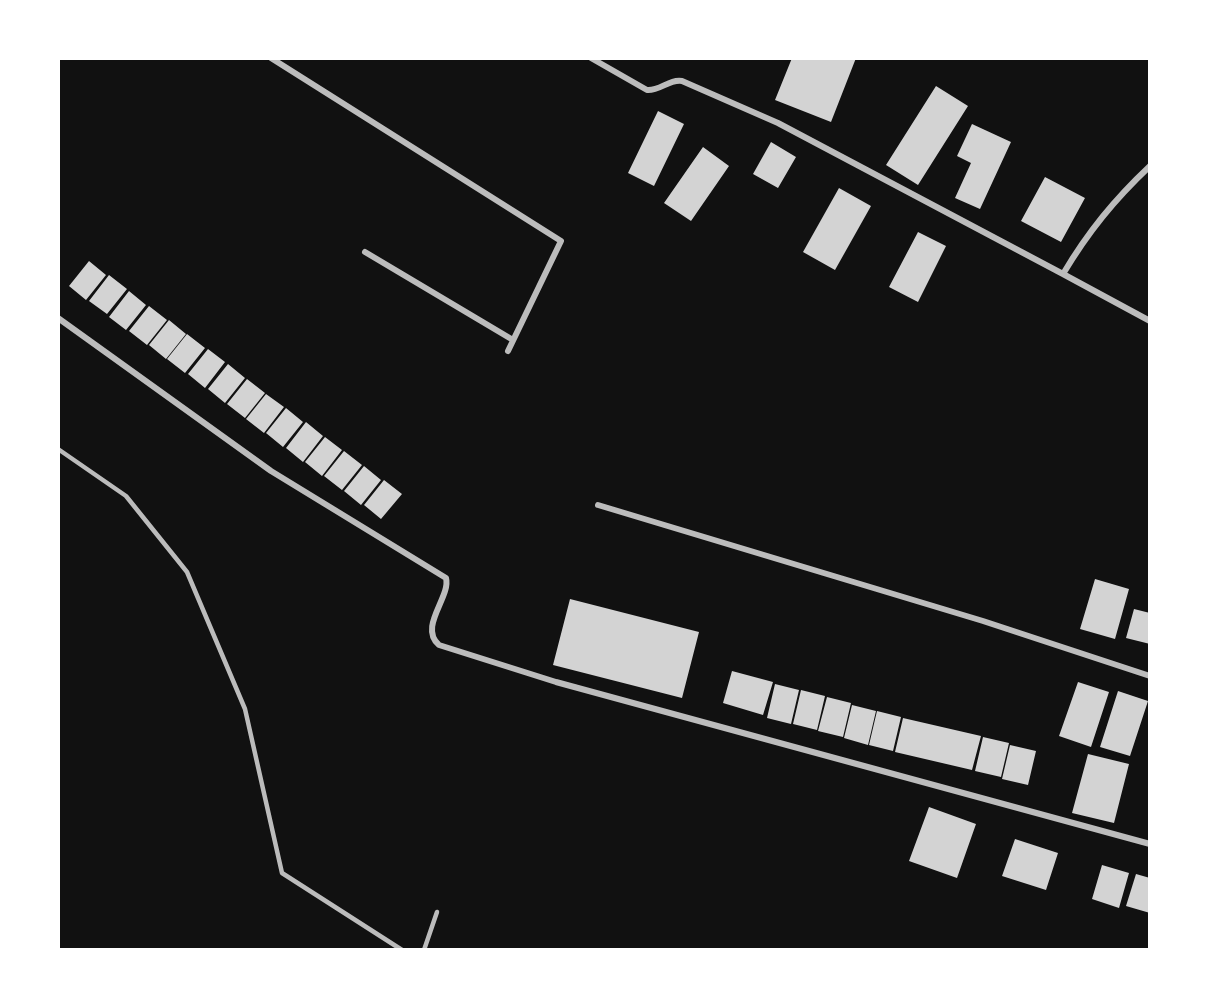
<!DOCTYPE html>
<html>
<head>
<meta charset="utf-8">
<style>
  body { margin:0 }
  #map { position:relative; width:1208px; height:1008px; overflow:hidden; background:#111; font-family:Manrope,sans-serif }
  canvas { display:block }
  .frame { position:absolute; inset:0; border:60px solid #fff; pointer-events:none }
</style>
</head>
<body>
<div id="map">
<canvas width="1208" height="1008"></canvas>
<div class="frame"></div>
</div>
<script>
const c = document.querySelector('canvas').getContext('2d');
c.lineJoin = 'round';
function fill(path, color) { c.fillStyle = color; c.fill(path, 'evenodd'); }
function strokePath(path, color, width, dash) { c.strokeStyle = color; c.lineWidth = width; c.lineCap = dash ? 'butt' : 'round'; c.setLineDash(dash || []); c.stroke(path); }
const building = new Path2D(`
  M792 58H856L831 122 775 100Z
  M936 86 968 106 918 185 886 165Z
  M658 111 684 124 654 186 628 173Z
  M972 124 1011 142 980 209 955 198 971 163 957 156Z
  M771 142 796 157 778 188 753 174Z
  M703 147 729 166 691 221 664 203Z
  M1045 177 1085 198 1061 242 1021 221Z
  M839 188 871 206 835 270 803 252Z
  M918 232 946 246 918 302 889 287Z
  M89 261 106 275 86 300 69 286Z
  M109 275 127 289 107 314 89 301Z
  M129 291 146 305 126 330 109 317Z
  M149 306 167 320 147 345 129 331Z
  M169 320 186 334 166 359 149 345Z
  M187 334 205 348 185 373 167 359Z
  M208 349 225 362 205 388 188 374Z
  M228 364 245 378 225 403 208 389Z
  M247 379 265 393 245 418 227 404Z
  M266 394 284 407 264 433 246 419Z
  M286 408 303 422 283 447 266 433Z
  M306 422 323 436 303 462 286 448Z
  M325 437 342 450 322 476 305 462Z
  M344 451 362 465 342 490 324 476Z
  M364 466 381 480 361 505 344 491Z
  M384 480 402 494 381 519 364 505Z
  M1095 579 1129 589 1115 639 1080 629Z
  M570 599 699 632 682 698 553 665Z
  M1134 609 1150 613V644L1126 638Z
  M732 671 773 682 763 715 723 703Z
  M1078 682 1109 692 1091 747 1059 736Z
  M775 684 799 690 791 724 767 718Z
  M801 690 825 696 817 730 793 724Z
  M1118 691 1148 701 1130 756 1100 747Z
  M827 697 851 703 843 737 818 731Z
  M852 705 876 711 868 745 844 738Z
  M877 711 901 717 893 751 869 745Z
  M903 718 981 736 972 770 895 752Z
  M983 737 1009 743 1001 777 975 771Z
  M1010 745 1036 751 1028 785 1002 779Z
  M1088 754 1129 764 1114 823 1072 813Z
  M929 807 976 824 957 878 909 861Z
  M1015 839 1058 853 1046 890 1002 876Z
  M1102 865 1129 873 1119 908 1092 899Z
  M1136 874 1150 878V913L1126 906Z`);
const service = new Path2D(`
  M58 449 126 496 187 572 245 709 282 873 402 950
  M424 950 437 912`);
const minor = new Path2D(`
  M271 58 561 241 508 351
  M591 58 647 90C660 91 669 79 682 81L778 123 1063 274
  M1150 166C1114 200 1088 232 1063 274L1150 321
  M365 252 513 340
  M58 318 271 471 446 578C451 597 418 627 439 645L556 682 1150 844
  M598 505 983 621 1150 676`);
fill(building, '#d3d3d3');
strokePath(service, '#bcbcbc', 4.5);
strokePath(minor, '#bcbcbc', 6);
</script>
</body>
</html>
